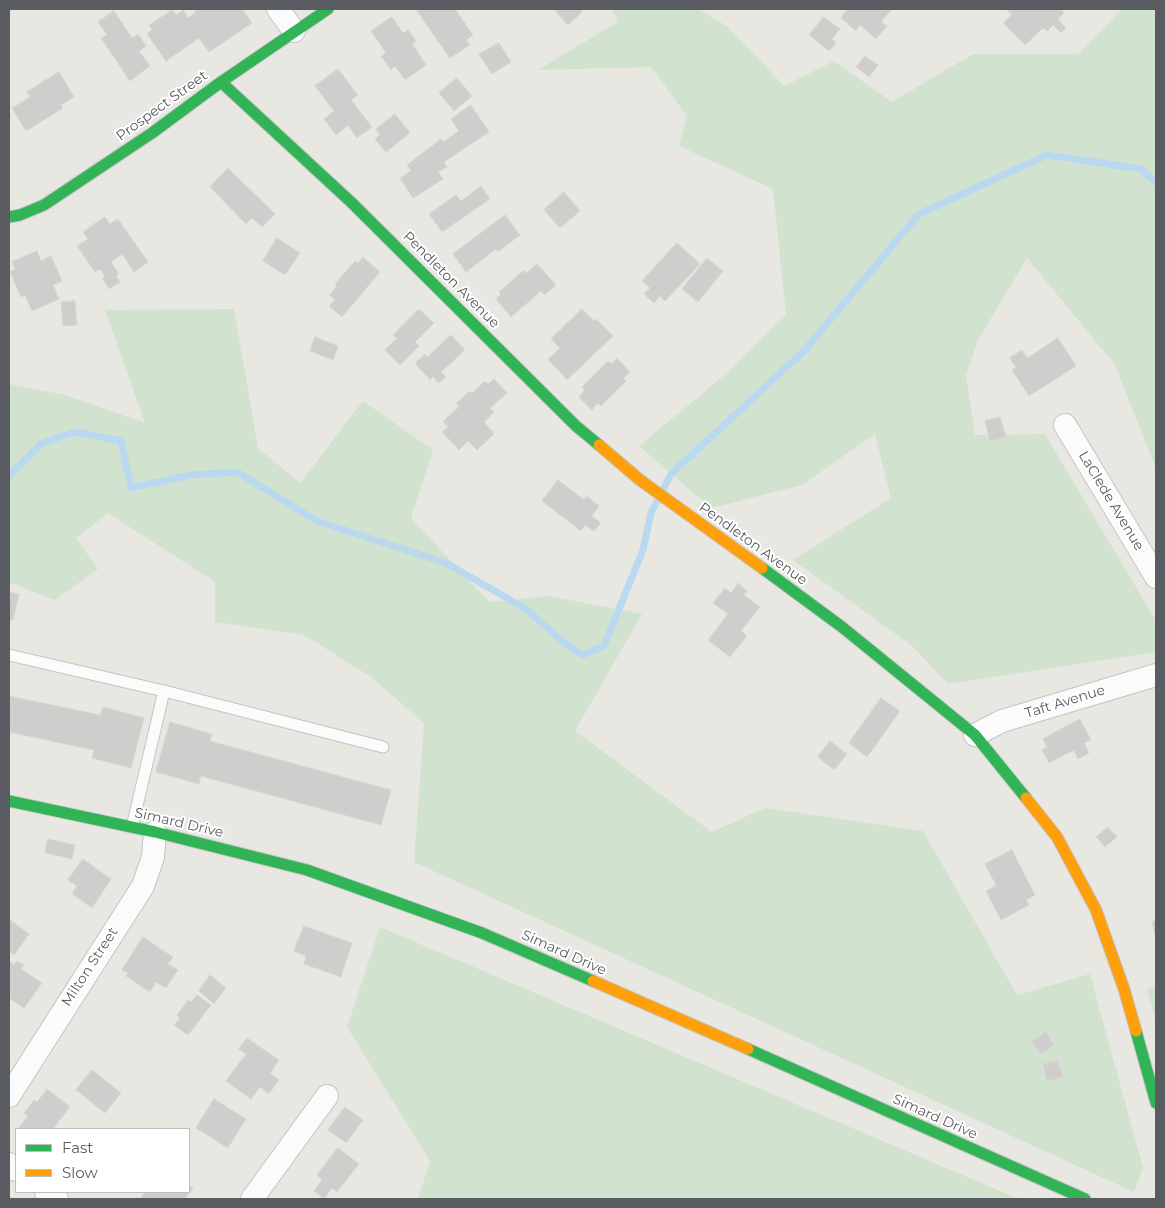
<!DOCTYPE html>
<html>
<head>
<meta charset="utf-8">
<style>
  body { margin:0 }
  #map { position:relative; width:1165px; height:1208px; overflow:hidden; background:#e8e7e2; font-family:Montserrat,sans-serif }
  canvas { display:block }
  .frame { position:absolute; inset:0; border:10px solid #595c60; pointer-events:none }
  .legend { position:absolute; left:15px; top:1128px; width:175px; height:65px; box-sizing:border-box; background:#fff; border:1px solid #bdbebf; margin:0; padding:6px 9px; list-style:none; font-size:15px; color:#595c60 }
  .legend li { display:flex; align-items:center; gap:10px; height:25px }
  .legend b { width:25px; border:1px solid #bdbebf }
</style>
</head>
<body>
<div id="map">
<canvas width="1165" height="1208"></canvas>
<div class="frame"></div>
<ul class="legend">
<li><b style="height:6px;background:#30b455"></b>Fast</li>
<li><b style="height:6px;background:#ff9f0a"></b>Slow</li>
</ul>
</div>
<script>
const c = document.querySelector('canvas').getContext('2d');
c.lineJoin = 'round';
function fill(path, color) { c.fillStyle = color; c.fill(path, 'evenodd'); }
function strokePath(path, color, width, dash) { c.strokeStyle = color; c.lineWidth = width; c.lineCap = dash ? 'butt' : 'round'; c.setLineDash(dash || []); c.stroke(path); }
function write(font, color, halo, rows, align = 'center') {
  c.font = font + ' Montserrat,sans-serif'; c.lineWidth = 4; c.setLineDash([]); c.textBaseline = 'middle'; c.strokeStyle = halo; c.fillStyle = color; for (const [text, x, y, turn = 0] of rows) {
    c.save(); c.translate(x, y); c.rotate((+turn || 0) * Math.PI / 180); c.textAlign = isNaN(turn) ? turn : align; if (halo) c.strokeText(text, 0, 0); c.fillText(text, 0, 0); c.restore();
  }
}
const green = new Path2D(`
  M612 9H698L728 27 784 86 834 61 892 102 973 54H1078L1122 9H1156V469L1115 365 1027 258 978 340 966 375 975 435 1045 434 1156 621V652L948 684 911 645 793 560 891 498 875 434 802 485 711 508 639 446 721 378 786 315 773 189 679 146 687 116 651 67 538 70 618 22Z
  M234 309 258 448 300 483 363 401 433 450 411 518 489 602 549 596 642 614 575 731 712 832 765 808 923 831 1017 995 1090 974 1143 1168 1134 1192 414 862 424 723 371 677 304 635 215 622V582L108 513 76 538 98 569 55 600 9 582V384L65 395 145 423 105 310Z
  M380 927 1019 1199H418L430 1161 347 1027Z
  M1156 987V1022L1147 989Z`);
const stream = new Path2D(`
  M9 476 42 443 75 432 121 441 131 488 190 475 237 472 317 521 446 563 526 609 563 642 582 655 604 646 643 550 651 513 658 499
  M663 490 671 474 804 351 919 214 1047 155 1141 169 1156 183`);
const building = new Path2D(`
  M193 9H242L252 23 209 52 199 38 166 61 147 34 152 30 149 25 172 10 176 15 183 10 188 18 196 12Z
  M416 9H455L473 35 466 40 470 45 450 58Z
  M554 9H579L582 12 568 25Z
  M848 9H892L881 22 887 26 876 39 860 25 856 31 841 18Z
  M1007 9H1063L1061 10 1064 13 1058 19 1066 28 1061 33 1053 25 1047 31 1043 28 1025 45 1003 23 1012 15Z
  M114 11 132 38 138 34 146 46 139 51 150 66 130 81 101 38 107 35 98 22Z
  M392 17 403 33 408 30 416 41 412 44 426 65 405 80 395 66 391 70 381 56 386 53 371 31Z
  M824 17 840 29 832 39 836 43 829 51 809 35Z
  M499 43 511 62 492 74 479 54Z
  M865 56 878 65 869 77 856 67Z
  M338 69 358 95 351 100 372 127 357 138 348 125 336 135 324 119 334 111 315 86Z
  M59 72 74 97 61 105 63 108 26 131 12 108 30 97 27 92Z
  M457 78 472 96 454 111 439 93Z
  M471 105 489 132 444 162 447 167 438 172 443 179 413 198 400 178 411 171 407 165 441 139 443 142 459 131 451 119Z
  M395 114 410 133 386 152 375 139 380 135 376 129Z
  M228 168 275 214 262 227 252 218 246 224 210 187Z
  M481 186 490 199 442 232 429 214 456 195 461 201Z
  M564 192 580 211 560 228 544 210Z
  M505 215 520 235 498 252 496 249 466 272 453 254Z
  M105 217 110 224 118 219 148 262 134 272 122 254 111 262 119 274 116 276 120 282 109 289 102 278 105 276 100 269 95 272 77 246 88 239 83 232Z
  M277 238 300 253 285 275 263 261Z
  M677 243 700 264 665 301 660 296 654 303 644 294 650 288 642 281Z
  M37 251 41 261 51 256 62 281 53 285 59 299 32 311 25 295 21 297 10 272 15 269 12 262Z
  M363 257 380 272 342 317 329 306 335 300 329 295 337 286 335 284 355 261 358 263Z
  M707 258 723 271 698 302 682 289Z
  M537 264 556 285 545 295 541 291 511 317 496 299 501 294 499 292 524 270 526 273Z
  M75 301 77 325 63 326 61 302Z
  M419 309 434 323 415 342 419 346 400 365 385 350 397 338 393 335Z
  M582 309 594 321 596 319 613 336 567 380 548 359 560 348 551 339Z
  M451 335 465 350 441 372 446 377 438 383 433 377 430 380 415 363 425 354 427 357Z
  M315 337 338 346 333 360 310 351Z
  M1058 338 1076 366 1029 396 1012 370 1016 367 1009 358 1022 350 1027 358Z
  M617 358 630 372 623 378 626 381 601 406 598 403 592 410 579 397 585 390 582 387 608 361 611 364Z
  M494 379 507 393 490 408 494 412 484 422 494 434 477 450 468 441 459 450 442 432 448 427 443 421 459 407 456 403 470 391 472 393 485 381 488 384Z
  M1000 417 1006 437 990 441 985 421Z
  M558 480 584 500 587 496 599 506 592 516 601 523 594 531 585 525 581 531 542 501Z
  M738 583 747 591 744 595 760 607 741 631 747 636 730 657 708 640 728 614 713 603 725 588 731 593Z
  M9 592 19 594 13 620 9 619Z
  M9 696 100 715 103 707 144 718 131 768 92 758 94 750 9 732Z
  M881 698 900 711 867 757 849 743Z
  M1080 719 1091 740 1084 743 1089 753 1078 759 1074 750 1049 763 1042 750 1047 747 1043 739Z
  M170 722 212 734 210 741 391 790 381 825 201 776 199 784 156 772Z
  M830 741 847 754 834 770 818 757Z
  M1108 827 1117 837 1105 847 1096 837Z
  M48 839 75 845 72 859 45 853Z
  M1012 850 1035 895 1026 900 1029 905 1001 920 986 891 996 885 985 864Z
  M83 859 111 879 92 908 72 894 77 886 68 880Z
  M9 919 29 934 14 955 9 951Z
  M1156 921V938L1152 922Z
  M304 926 352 943 341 977 304 964 306 956 294 951Z
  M143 937 173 957 168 964 178 970 166 988 156 982 150 992 126 976 128 973 122 970Z
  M9 961 14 965 17 961 24 965 21 969 42 983 24 1008 9 998Z
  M210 975 226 988 214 1004 199 991Z
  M197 995 211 1005 188 1035 174 1025 180 1018 177 1015 188 1000 191 1002Z
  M1046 1032 1054 1045 1041 1054 1032 1042Z
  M247 1038 279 1060 270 1073 279 1080 269 1094 260 1087 251 1099 226 1081 246 1054 239 1049Z
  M1058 1061 1063 1077 1047 1081 1043 1064Z
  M92 1070 121 1093 105 1113 76 1090Z
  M47 1089 70 1107 53 1129H18L28 1116 24 1113 34 1100 37 1102Z
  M214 1099 246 1119 228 1148 196 1128Z
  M345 1107 363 1120 346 1143 328 1130Z
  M338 1148 359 1164 337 1192 332 1188 324 1199 314 1191 322 1180 317 1175Z
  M189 1186 193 1188 185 1199H140L145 1192H189Z`);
const lane = new Path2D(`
  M9 655 164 691
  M132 827 164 691 383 747`);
const street = new Path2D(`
  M278 9 294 31
  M1065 425 1156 577
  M975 735 1002 721 1156 675
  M9 1096 143 886 153 857 155 832
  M9 1164 16 1170
  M46 1192 57 1199
  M252 1199 327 1096`);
const fast = new Path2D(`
  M221 82 352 203 576 426 599 445
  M9 217 20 215 44 205 152 133 221 82 328 9
  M762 568 842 627 975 735 1026 798
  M9 801 155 832 307 870 482 933 593 981
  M1136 1031 1156 1103
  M748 1049 1085 1199`);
const slow = new Path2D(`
  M599 445 640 480 762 568
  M1026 798 1057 837 1096 910 1124 989 1136 1031
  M593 981 748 1049`);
const streetNames = [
  ["Prospect Street",162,106,-36],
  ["Pendleton Avenue",451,280,45],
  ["LaClede Avenue",1111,501,59],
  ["Pendleton Avenue",753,544,36],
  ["Taft Avenue",1065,702,-17],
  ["Simard Drive",179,823,13],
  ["Simard Drive",564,953,24],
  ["Milton Street",90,967,-57],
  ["Simard Drive",935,1117,24]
];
fill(green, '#d1e3cf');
strokePath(stream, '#bad8ef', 7);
fill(building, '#cfcecc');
strokePath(building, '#d7d6d2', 1);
strokePath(lane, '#c4c4c3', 13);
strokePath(street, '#c4c4c3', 24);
strokePath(fast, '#c5c5c4', 13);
strokePath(slow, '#c5c5c4', 13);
strokePath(lane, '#fcfbfb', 11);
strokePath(street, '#fcfbfb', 22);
strokePath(fast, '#30b455', 11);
strokePath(slow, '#ff9f0a', 11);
write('14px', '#595c60', '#fff', streetNames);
</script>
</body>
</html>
